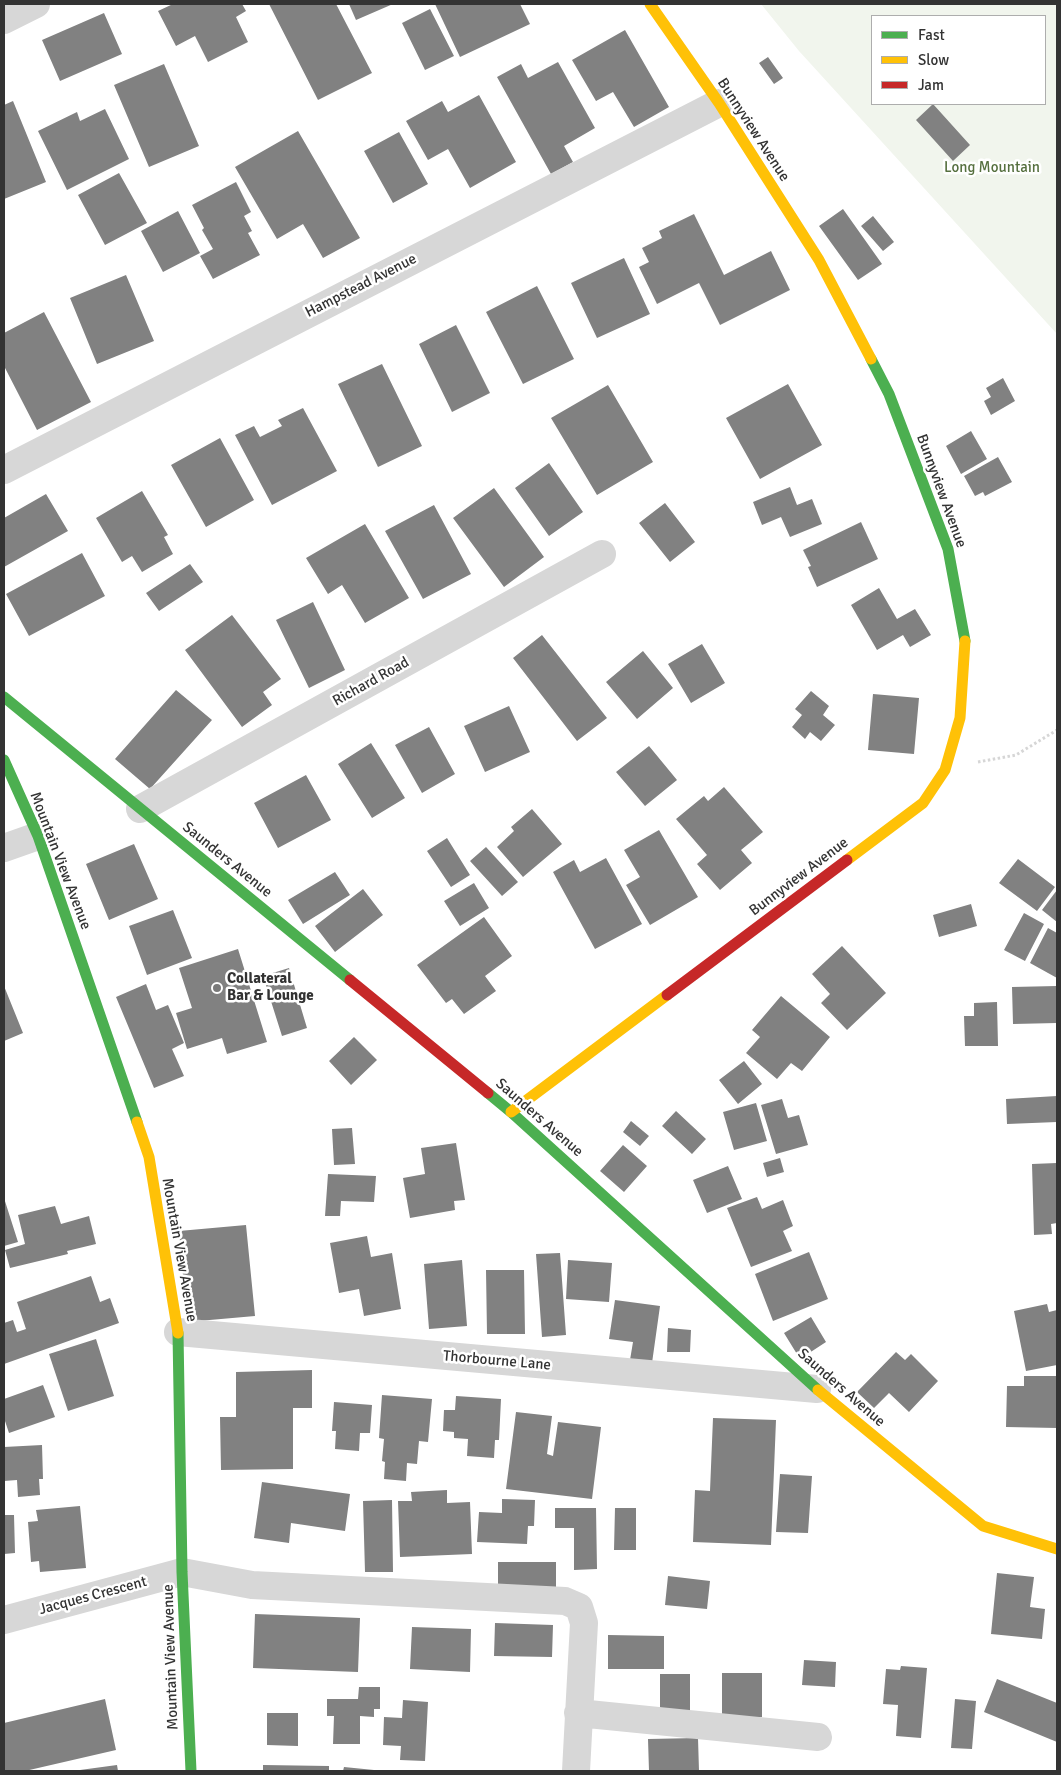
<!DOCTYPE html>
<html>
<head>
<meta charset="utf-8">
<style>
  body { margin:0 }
  #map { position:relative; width:1061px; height:1775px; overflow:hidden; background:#fff; font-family:Signika,sans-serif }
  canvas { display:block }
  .frame { position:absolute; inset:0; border:5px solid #333; pointer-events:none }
  .legend { position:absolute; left:871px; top:15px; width:175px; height:90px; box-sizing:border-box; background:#fff; border:1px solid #adadad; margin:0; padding:6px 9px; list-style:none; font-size:15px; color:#333 }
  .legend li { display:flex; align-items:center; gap:10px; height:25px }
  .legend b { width:25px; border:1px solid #adadad }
</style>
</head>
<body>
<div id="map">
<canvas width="1061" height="1775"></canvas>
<div class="frame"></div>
<ul class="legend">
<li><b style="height:6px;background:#4caf50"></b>Fast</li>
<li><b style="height:6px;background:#ffc107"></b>Slow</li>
<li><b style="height:6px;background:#c62828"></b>Jam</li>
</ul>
</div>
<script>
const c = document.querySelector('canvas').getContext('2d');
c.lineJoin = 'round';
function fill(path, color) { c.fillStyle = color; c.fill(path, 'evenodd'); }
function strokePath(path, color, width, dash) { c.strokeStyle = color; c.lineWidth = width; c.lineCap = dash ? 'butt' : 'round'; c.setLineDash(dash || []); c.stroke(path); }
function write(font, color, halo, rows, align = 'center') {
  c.font = font + ' Signika,sans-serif'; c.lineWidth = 5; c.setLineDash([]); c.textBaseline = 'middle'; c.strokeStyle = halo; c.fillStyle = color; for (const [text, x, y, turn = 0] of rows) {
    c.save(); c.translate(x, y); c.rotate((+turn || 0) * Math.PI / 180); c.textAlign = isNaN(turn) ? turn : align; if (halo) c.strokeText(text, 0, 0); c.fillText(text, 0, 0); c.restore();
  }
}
const green = new Path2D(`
  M761 4H1057V334L799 51ZM872 16H1045V104H872Z`);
const building = new Path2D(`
  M173 4H242L246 11 236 17 248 42 208 62 195 36 176 46 158 11Z
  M269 4H336L372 73 318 100Z
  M349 4H393L356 20Z
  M435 4H520L530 24 460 57Z
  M430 9 454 56 425 70 402 23Z
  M104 13 122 54 60 81 42 40Z
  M625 30 669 107 634 127 613 92 596 101 572 60Z
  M768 57 783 78 774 84 759 63Z
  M558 62 595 128 564 146 573 162 551 174 497 77 521 64 528 78Z
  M164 64 199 146 149 167 114 85Z
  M479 95 516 162 470 188 448 149 428 160 406 121 442 101 448 112Z
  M13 101 46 182 4 199V105Z
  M933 104 970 145 953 161 916 120Z
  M105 109 129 159 67 190 38 131 77 112 80 121Z
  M298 131 360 238 323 258 303 224 277 239 235 167Z
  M399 132 428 184 393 203 364 151Z
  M119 173 147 223 105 245 78 195Z
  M236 182 251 212 244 216 252 231 248 233 260 255 213 279 200 256 213 249 202 230 204 228 192 205Z
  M843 209 882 264 858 280 819 226Z
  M178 211 200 253 163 272 141 231Z
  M694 214 724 275 771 251 790 290 720 325 699 283 657 304 639 267 649 262 642 248 662 238 659 231Z
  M873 216 894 242 883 251 861 226Z
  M624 258 650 314 597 338 571 283Z
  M126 275 154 341 97 364 70 298Z
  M537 286 574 359 523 384 486 312Z
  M44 312 91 402 37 430 4 366V333Z
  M456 325 490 393 452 412 419 344Z
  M382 364 422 446 378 467 338 384Z
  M1003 378 1015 401 991 415 984 401 991 397 986 388Z
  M788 384 822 445 760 479 726 418Z
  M608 385 653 462 597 495 551 418Z
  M303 408 337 471 272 505 235 435 254 426 260 437 282 426 278 420Z
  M971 431 987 459 961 474 946 446Z
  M220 438 254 500 206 527 171 465Z
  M998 457 1012 482 985 496 983 492 975 496 964 476Z
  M549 463 583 512 549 536 515 488Z
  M790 487 797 505 812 499 822 524 790 537 781 517 762 525 753 502Z
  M494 488 544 557 504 587 453 518Z
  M142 491 168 535 164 537 173 554 142 572 132 556 122 562 96 518Z
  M46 494 68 531 4 567V518Z
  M665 503 695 542 670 562 639 523Z
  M434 505 471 574 423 599 385 531Z
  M861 522 878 559 817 587 808 567 811 566 803 550Z
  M365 524 409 598 365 623 342 585 328 594 306 558Z
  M82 553 105 596 29 636 6 594Z
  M190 564 203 582 159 611 146 593Z
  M879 588 897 619 915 609 931 635 910 647 903 635 877 650 851 605Z
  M313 602 345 670 309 688 276 620Z
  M232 615 281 679 263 692 272 705 242 727 185 650Z
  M542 635 607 718 577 741 513 658Z
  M702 644 725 683 691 703 668 664Z
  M643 651 673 688 637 719 606 682Z
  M176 690 212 720 150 789 115 759Z
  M811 691 829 706 823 715 835 725 821 741 810 732 805 739 792 727 802 715 795 709Z
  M873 694 919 698 914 754 868 750Z
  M509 706 530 752 485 772 464 726Z
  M429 727 455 774 422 793 395 745Z
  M371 743 405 798 372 818 338 764Z
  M649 746 677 780 645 806 616 772Z
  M306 775 331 820 278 848 254 803Z
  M724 787 763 832 741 850 752 863 720 890 697 864 707 855 676 819 704 796 708 801Z
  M532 809 562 844 523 877 497 847 514 831 511 827Z
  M659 830 698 897 650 925 626 885 640 877 624 850Z
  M447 838 470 875 451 887 427 851Z
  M134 844 158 899 109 920 86 864Z
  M486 847 518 882 502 896 470 861Z
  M606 858 642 924 595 949 553 872 574 860 580 872Z
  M1018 859 1055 887 1037 911 999 883Z
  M335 872 350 895 303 924 288 900Z
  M474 883 489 908 460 926 444 901Z
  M363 889 383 915 335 952 315 926Z
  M1057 890V922L1042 910Z
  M971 904 977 926 939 937 933 915Z
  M173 910 192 958 147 975 129 926Z
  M1024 913 1044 924 1025 961 1004 950Z
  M484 917 512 956 485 976 496 991 464 1014 452 999 446 1003 417 965Z
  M1048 928 1057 933V978L1030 963Z
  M842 946 886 993 847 1030 821 1003 830 994 812 974Z
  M238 949 267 1042 227 1054 222 1038 187 1049 176 1013 192 1008 179 968Z
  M289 968 307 1028 282 1036 263 976Z
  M146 984 156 1010 168 1005 184 1043 172 1049 184 1076 154 1088 116 997Z
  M4 986 23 1033 4 1041Z
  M1057 986V1023L1013 1024 1012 987Z
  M781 996 830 1037 802 1071 791 1063 777 1079 746 1053 760 1037 752 1030Z
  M997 1002 998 1046H965L964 1016H974V1003Z
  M354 1037 377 1060 351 1085 329 1061Z
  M744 1061 762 1084 738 1104 719 1080Z
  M1057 1096V1122L1007 1124 1006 1099Z
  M782 1099 788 1118 799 1115 808 1145 776 1154 761 1105Z
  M756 1103 767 1141 734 1150 723 1112Z
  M676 1111 706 1139 692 1154 662 1126Z
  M631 1121 649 1136 640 1146 623 1132Z
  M352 1128 355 1164 334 1165 332 1129Z
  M456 1143 465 1200 454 1201 455 1210 410 1218 403 1178 425 1174 421 1148Z
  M623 1145 647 1166 624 1192 600 1171Z
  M780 1158 784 1172 767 1177 763 1163Z
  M1057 1163V1223L1051 1224 1052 1234 1034 1235 1032 1164Z
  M728 1166 742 1199 707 1213 693 1180Z
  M328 1174 376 1176 374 1202 341 1201 340 1216H325Z
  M757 1197 762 1209 783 1200 793 1226 783 1231 792 1251 751 1267 727 1208Z
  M4 1198 18 1242 4 1246Z
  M55 1206 61 1224 89 1216 96 1244 67 1251 68 1254 10 1268 5 1250 25 1244 18 1215Z
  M246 1225 255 1316 187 1322 179 1231Z
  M367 1236 371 1257 392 1253 401 1309 364 1316 359 1289 339 1293 330 1243Z
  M809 1252 828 1299 773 1321 755 1274Z
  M560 1253 566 1335 542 1337 536 1254Z
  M462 1260 467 1326 429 1329 424 1264Z
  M568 1260 612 1263 609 1302 566 1299Z
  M486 1270H524L525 1334H487Z
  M91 1276 100 1302 110 1298 119 1323 4 1364V1323L13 1320 17 1332 26 1329 17 1302Z
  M615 1300 660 1306 652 1363 630 1360 633 1342 609 1339Z
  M1047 1304 1049 1312 1057 1310V1365L1026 1371 1014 1311Z
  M811 1317 826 1342 800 1359 784 1333Z
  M668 1328 691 1330 690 1352H667Z
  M96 1339 114 1396 68 1411 49 1354Z
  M896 1352 905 1360 911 1354 938 1381 909 1412 889 1393 874 1408 857 1392Z
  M312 1370V1408H293V1469L221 1470 220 1417H236V1372Z
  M1024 1376H1057V1428L1006 1427 1007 1386H1024Z
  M43 1385 55 1417 9 1433 4 1418V1399Z
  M382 1395 432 1399 428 1442 419 1441 417 1464 407 1463 406 1481 384 1479 385 1462 382 1461 384 1439 379 1438Z
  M456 1396 501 1399 499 1440H495L494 1458 467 1456 468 1439 454 1438V1432L443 1431 444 1410H455Z
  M334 1402 372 1405 370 1433H360L359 1451 335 1449 336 1431H332Z
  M516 1412 552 1416 547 1454 553 1456 558 1422 601 1427 592 1499 506 1489Z
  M713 1418 776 1420 771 1545 693 1542 695 1490 710 1491Z
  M42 1445 43 1479H39L40 1495 18 1497 17 1480 4 1481V1447Z
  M780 1474 812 1476 808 1533 776 1532Z
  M262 1482 350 1494 345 1531 291 1523 289 1543 254 1538Z
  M447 1490V1503L470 1502 472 1554 400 1557 398 1501H412L411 1492Z
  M502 1499 535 1500 534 1526H528L527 1544 477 1542 479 1512 502 1513Z
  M392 1500 393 1572H365L363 1501Z
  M80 1506 86 1568 40 1572 39 1561 31 1562 28 1522 38 1521 36 1510Z
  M555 1508H596L597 1569 574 1570V1528H555Z
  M615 1508H636V1550H614Z
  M4 1515H14L15 1553 4 1554Z
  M498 1562H556V1594L498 1593Z
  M997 1573 1034 1577 1030 1607 1045 1609 1042 1639 991 1634Z
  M668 1576 710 1581 707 1609 665 1605Z
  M255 1614 360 1618 358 1672 253 1668Z
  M495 1623 553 1625 552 1657 494 1656Z
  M412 1627 471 1629 470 1672 410 1669Z
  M608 1635 664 1636V1669H608Z
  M804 1660 836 1662 835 1687 802 1685Z
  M901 1666 927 1668 921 1738 896 1736 898 1705 883 1704 886 1669 900 1670Z
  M722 1673H762V1717H722Z
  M660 1674H690V1712H660Z
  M997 1679 1057 1703V1742L984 1712Z
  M359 1687H380V1709H374V1717L360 1716V1744H333L334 1716H327V1699H358Z
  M105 1699 116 1750 25 1771H4V1723Z
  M955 1699 976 1701 972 1749 951 1748Z
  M403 1700 428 1702 425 1761 400 1760 401 1746 383 1745 384 1717 402 1718Z
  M267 1713H298V1746L267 1745Z
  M698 1738 699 1771H649L648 1739Z
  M117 1765 118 1771H80V1770Z
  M263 1765 329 1766V1771H263Z
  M344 1767 374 1770V1771H343Z`);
const path = new Path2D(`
  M978 762 1016 755 1057 730`);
const street = new Path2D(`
  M4 20 36 4
  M4 470 719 103
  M140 809 602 554
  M4 848 38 836
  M178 1332 817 1389
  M4 1620 182 1572 252 1585 565 1601 579 1607 584 1623 576 1771
  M578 1713 818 1737`);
const fast = new Path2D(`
  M871 359 889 394 948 549 965 641
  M4 697 350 980
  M4 760 38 836 137 1122
  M488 1093 511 1112 818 1390
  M178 1333 182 1572 191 1771`);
const slow = new Path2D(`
  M650 4 719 103 819 260 871 359
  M847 860 923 803 945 770 960 718 965 641
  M511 1112 667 995
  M137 1122 149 1157 178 1333
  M818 1390 983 1526 1057 1549`);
const jam = new Path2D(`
  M350 980 488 1093
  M667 995 847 860`);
const markers = [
  [217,988,5,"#7a7a7a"]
];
const streetNames = [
  ["Bunnyview Avenue",753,130,57],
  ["Hampstead Avenue",361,286,-27],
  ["Bunnyview Avenue",941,491,70],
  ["Richard Road",371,682,-29],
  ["Saunders Avenue",227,860,39],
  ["Mountain View Avenue",60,861,69],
  ["Bunnyview Avenue",799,877,-37],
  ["Saunders Avenue",539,1118,41],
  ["Mountain View Avenue",179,1250,80],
  ["Thorbourne Lane",497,1361,5],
  ["Saunders Avenue",841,1388,41],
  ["Jacques Crescent",93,1596,-15],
  ["Mountain View Avenue",171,1657,-92]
];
const parkNames = [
  ["Long Mountain",992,168]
];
const poiNames = [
  ["Collateral",227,979],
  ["Bar & Lounge",227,996]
];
fill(green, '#f1f5ed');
fill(building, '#818181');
strokePath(path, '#d6d6d6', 3, [2.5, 2.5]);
strokePath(street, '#d7d7d7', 28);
strokePath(fast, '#4caf50', 11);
strokePath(slow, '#ffc107', 11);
strokePath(jam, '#c62828', 11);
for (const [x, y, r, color] of markers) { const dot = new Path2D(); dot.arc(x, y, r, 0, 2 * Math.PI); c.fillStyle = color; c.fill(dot); strokePath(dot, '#fff', 2); }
write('15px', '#333', '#fff', streetNames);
write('15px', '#56703f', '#fff', parkNames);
write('bold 15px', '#333', '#fff', poiNames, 'left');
</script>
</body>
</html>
